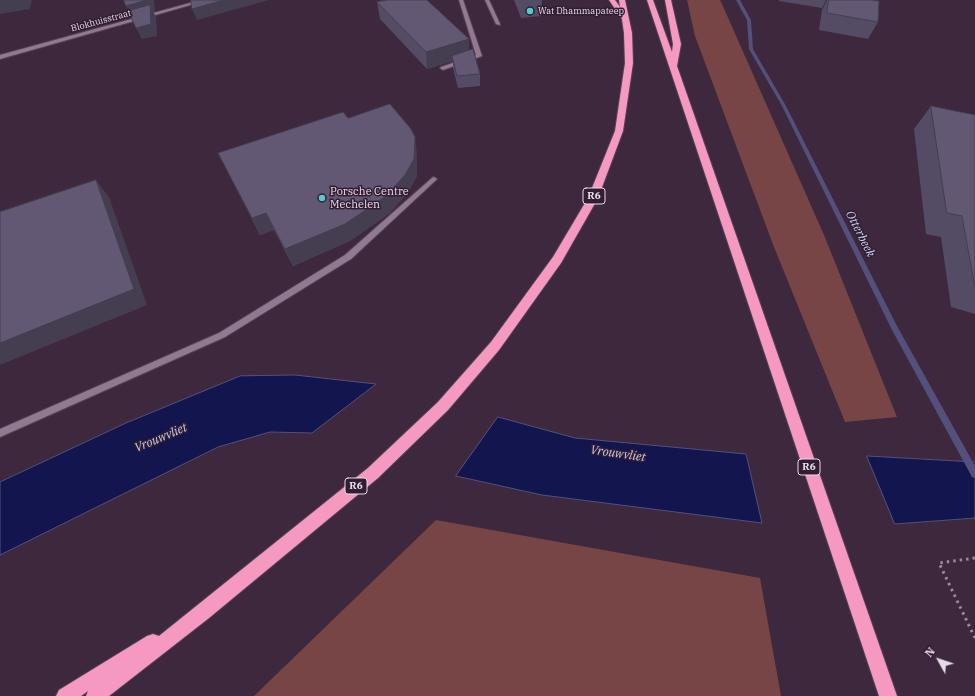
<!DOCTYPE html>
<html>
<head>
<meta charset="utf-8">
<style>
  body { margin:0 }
  #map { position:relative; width:975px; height:696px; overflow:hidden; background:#3d283d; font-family:"IBM Plex Serif",serif }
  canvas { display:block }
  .north { position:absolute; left:919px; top:640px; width:40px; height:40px; -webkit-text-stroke:3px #321e32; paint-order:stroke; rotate:310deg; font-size:11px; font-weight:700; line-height:16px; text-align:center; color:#e8dbe8 }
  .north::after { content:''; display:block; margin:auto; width:14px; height:18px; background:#e8dbe8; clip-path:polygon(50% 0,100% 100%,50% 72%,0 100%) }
</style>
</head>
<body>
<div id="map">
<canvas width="975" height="696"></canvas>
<div class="north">N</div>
</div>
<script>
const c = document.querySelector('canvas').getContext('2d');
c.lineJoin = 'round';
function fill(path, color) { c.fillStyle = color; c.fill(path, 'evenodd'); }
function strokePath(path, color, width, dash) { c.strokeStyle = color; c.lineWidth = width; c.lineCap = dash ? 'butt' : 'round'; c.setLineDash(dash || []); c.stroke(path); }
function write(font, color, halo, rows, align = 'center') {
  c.font = font + ' "IBM Plex Serif",serif'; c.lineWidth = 3; c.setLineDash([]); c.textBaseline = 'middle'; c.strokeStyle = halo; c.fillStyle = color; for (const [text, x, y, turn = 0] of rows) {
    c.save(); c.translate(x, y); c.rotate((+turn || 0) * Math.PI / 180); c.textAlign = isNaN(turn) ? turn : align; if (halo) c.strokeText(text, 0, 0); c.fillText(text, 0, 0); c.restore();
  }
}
const green = new Path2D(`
  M687 0H720L722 4 824 235 897 417 845 422 774 247 732 135 695 36Z
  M436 520 760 578 781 696H254Z`);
const water = new Path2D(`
  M295 375 376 384 312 433 270 432 218 447 0 555V482L126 423 240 376Z
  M498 417 575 438 746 454 762 523 542 495 456 476Z
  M867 456 975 462V518L895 524Z`);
const stream = new Path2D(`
  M736 0H740L751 20 753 49 786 106 897 326 975 466V478L972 477 892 330 782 106 749 49 747 20Z`);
const path = new Path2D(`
  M975 558 939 563 975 638`);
const lane = new Path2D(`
  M459 0H463L482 56 443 70 440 68 441 67 476 55Z
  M434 177 437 179 436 180 351 259 225 337 0 437V429L219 333 345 255 432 178Z`);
const street = new Path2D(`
  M201 0H208L0 59V55Z
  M485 0H489L500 24V25L496 24Z`);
const highway = new Path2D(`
  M609 0H615L620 7 619 0H625L632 33 633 63 623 131 598 198 561 263 499 350 448 410 378 478 209 618 109 696H86L88 691 81 696H56L59 690 147 636 153 634 159 636 368 468 438 402 491 342 553 257 588 198 615 131 625 63 624 33 622 19Z
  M647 0H653L672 52 673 44 665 0H671L681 44 677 66 897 696H879Z`);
const wall = new Path2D(`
  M514 0H542L541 16 521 18Z
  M779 0H826L822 8 779 1Z
  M827 0H871L878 22 868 39 819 30 822 10Z
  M377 2 469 50 480 74V86L458 88 453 68V61L427 69 380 19Z
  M931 106 975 115V314L951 307 941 237 926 234 914 129Z
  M348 118 417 154V176L408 192 390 213 350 241 293 266 274 230 260 235 218 153Z`);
const shadedWall = new Path2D(`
  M0 0H32L30 9 0 14Z
  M147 0H154L155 11 153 12 156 16 157 36 142 39 136 28 132 17 126 6Z
  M224 0H269L197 20 192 9Z
  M469 39V56H452L453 61 427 69 426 52Z
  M415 137 417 154V176L408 192 390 213 350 241 293 266 285 249Z
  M96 180 109 197 147 305 0 365V343Z
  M266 213 274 230 260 235 252 218Z`);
const building = new Path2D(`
  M124 0H147L126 6Z
  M191 0H224L192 9Z
  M387 0H427L469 39 426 52 377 2Z
  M829 0H871L879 1 878 22 827 13Z
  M150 5 151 24 136 28 128 11Z
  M473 49 480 74 457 76 452 56Z
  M390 104 411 129 415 137 414 159 405 175 386 196 345 224 285 249 266 213 252 218 218 153 343 112 348 118Z
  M931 106 975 115V288L962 216 947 213Z
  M96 180 134 289 0 343V212Z`);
const markers = [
  [530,11,4,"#52cdcd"],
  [322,198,4,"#52cdcd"]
];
const farPoinames = [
  ["Wat Dhammapateep",538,11]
];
const farStreetnames = [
  ["Blokhuisstraat",101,21,-15]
];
const shields = [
  [594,196,22],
  [809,467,22],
  [356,486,22]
];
const shieldNames = [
  ["R6",594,196],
  ["R6",809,467],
  ["R6",356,486]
];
const poiNames = [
  ["Porsche Centre",330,192],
  ["Mechelen",330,205]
];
const waterNames = [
  ["Otterbeek",860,234,63],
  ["Vrouwvliet",161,438,-23],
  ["Vrouwvliet",618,454,8]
];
fill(green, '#774546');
fill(water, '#13154e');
strokePath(water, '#53507c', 1);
fill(stream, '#53507c');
strokePath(lane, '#564556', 2);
strokePath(street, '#564556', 2);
strokePath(highway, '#564556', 2);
strokePath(path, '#9a899a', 3, [2.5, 4]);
fill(lane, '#917991');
fill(street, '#917991');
fill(highway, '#f599c1');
fill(wall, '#544c64');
fill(shadedWall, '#453e51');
fill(building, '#625874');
strokePath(building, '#453e51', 1);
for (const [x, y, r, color] of markers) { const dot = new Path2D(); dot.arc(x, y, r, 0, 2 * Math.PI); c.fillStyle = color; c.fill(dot); strokePath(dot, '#321e32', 1.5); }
write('9px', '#e8dbe8', '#321e32', farPoinames, 'left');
write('9px', '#e8dbe8', '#321e32', farStreetnames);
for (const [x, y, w] of shields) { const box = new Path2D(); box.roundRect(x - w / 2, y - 8, w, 16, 3); c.fillStyle = '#321e32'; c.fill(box); strokePath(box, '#e8dbe8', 1); }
write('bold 10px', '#e8dbe8', null, shieldNames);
write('11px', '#e8dbe8', '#321e32', poiNames, 'left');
write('italic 12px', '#c6cff5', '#321e32', waterNames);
</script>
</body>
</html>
